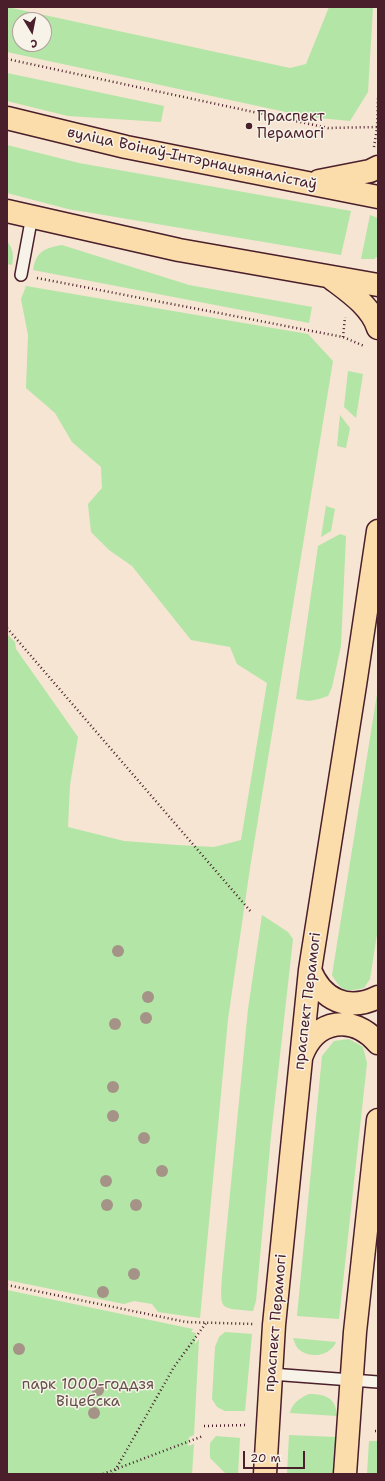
<!DOCTYPE html>
<html>
<head>
<meta charset="utf-8">
<style>
  body { margin:0 }
  #map { position:relative; width:385px; height:1481px; overflow:hidden; background:#f5e5d2; font-family:"Shantell Sans",sans-serif }
  canvas { display:block }
  .frame { position:absolute; inset:0; border:8px solid #4a1f2b; pointer-events:none }
  .north { position:absolute; left:12px; top:12px; width:40px; height:40px; box-sizing:border-box; background:#f7f3e8; border:1px solid #b29e9c; border-radius:50%; rotate:170deg; font-size:11px; font-weight:700; line-height:16px; text-align:center; color:#4a1f2b }
  .north::after { content:''; display:block; margin:auto; width:14px; height:18px; background:#4a1f2b; clip-path:polygon(50% 0,100% 100%,50% 72%,0 100%) }
  .scale { position:absolute; left:243px; top:1451px; width:62px; height:18px; box-sizing:border-box; border:2px solid #4a1f2b; border-top:0; padding-left:5px; font-size:12px; line-height:14px; white-space:nowrap; color:#4a1f2b; -webkit-text-stroke:3px #f7f3e8; paint-order:stroke }
</style>
</head>
<body>
<div id="map">
<canvas width="385" height="1481"></canvas>
<div class="frame"></div>
<div class="north">С</div>
<div class="scale">20 m</div>
</div>
<script>
const c = document.querySelector('canvas').getContext('2d');
c.lineJoin = 'round';
function fill(path, color) { c.fillStyle = color; c.fill(path, 'evenodd'); }
function strokePath(path, color, width, dash) { c.strokeStyle = color; c.lineWidth = width; c.lineCap = dash ? 'butt' : 'round'; c.setLineDash(dash || []); c.stroke(path); }
function write(font, color, halo, rows, align = 'center') {
  c.font = font + ' "Shantell Sans",sans-serif'; c.lineWidth = 3; c.setLineDash([]); c.textBaseline = 'middle'; c.strokeStyle = halo; c.fillStyle = color; for (const [text, x, y, turn = 0] of rows) {
    c.save(); c.translate(x, y); c.rotate((+turn || 0) * Math.PI / 180); c.textAlign = isNaN(turn) ? turn : align; if (halo) c.strokeText(text, 0, 0); c.fillText(text, 0, 0); c.restore();
  }
}
const green = new Path2D(`
  M7 7 290 68 306 64 329 7H373L368 92 350 121 309 117 7 52ZM20 20H44V44H20Z
  M7 73 164 106 161 122 68 116 7 101Z
  M7 145 79 163 351 211 341 255 68 209 7 193Z
  M370 215 378 218V256L374 259H361Z
  M7 241C13 249 14 255 12 265L7 264Z
  M62 245 189 285 312 307 309 323 33 270C36 252 44 248 62 245Z
  M26 286 308 334 333 361 250 868 228 1019 200 1318 158 1312 152 1304 134 1301 124 1304 7 1280V634L15 642 16 649 78 737 70 785 68 827 124 841 177 845 214 847 241 840 267 683 237 664 230 647 191 640 132 566 109 550 91 532 88 504 102 488 101 467 72 442 55 413 26 388 28 335 21 299Z
  M348 371 363 374 356 418 344 407Z
  M340 415 350 428 346 448 337 446Z
  M326 506 335 509 331 531 321 537Z
  M340 534 346 536 341 646 332 687 328 696 319 699 309 701 296 699 318 546Z
  M378 688V928L370 979 364 988C345 992 342 992 332 975Z
  M262 915 288 932 293 939 271 1136 256 1301 253 1311C219 1308 220 1311 222 1276L248 1009Z
  M349 1039 363 1047 367 1063 339 1319 297 1316 322 1056 334 1041Z
  M7 1290 193 1329 191 1332 196 1333 195 1344 199 1339 194 1435 189 1437 188 1446 194 1444 192 1474H7Z
  M225 1332 252 1334 245 1411H225L217 1407 212 1399 215 1347 219 1337Z
  M293 1338 336 1342C331 1355 312 1359 301 1351 296 1348 295 1343 293 1338Z
  M309 1394C326 1394 336 1398 337 1416L290 1413C292 1403 300 1398 309 1394Z
  M289 1435 336 1437 334 1474H287Z
  M216 1436 240 1438 238 1474H226L210 1458V1443Z
  M369 1441H378V1474H367Z`);
const path = new Path2D(`
  M7 59 328 128 378 127
  M374 147 377 128 378 98
  M37 278 343 337 364 346
  M343 337 345 317
  M7 628 252 913
  M7 1285 186 1322 253 1324
  M204 1426 247 1425
  M375 1431H378
  M103 1474 203 1436
  M113 1474 174 1367 206 1323`);
const service = new Path2D(`
  M21 275 32 216
  M271 1374 378 1382`);
const primary = new Path2D(`
  M7 118 126 147 378 197
  M319 181 370 171 378 167
  M7 211 179 250 378 285
  M331 278C348 291 371 306 378 328
  M310 970C322 1000 348 1012 378 997
  M302 1055C316 1019 353 1014 378 1043
  M265 1474 274 1325 310 970 355 685 378 531
  M345 1474 355 1332 378 1120`);
const trees = [
  [118,951],
  [148,997],
  [146,1018],
  [115,1024],
  [113,1087],
  [113,1116],
  [144,1138],
  [162,1171],
  [106,1181],
  [107,1205],
  [136,1205],
  [134,1274],
  [103,1292],
  [19,1349],
  [98,1390],
  [94,1413]
];
const markers = [
  [249,126,4,"#4a1f2b"]
];
const poiNames = [
  ["Праспект",257,117],
  ["Перамогі",257,134]
];
const streetNames = [
  ["вуліца Воінаў-Інтэрнацыяналістаў",192,159,12],
  ["праспект Перамогі",308,1001,-83],
  ["праспект Перамогі",276,1323,-85]
];
const parkNames = [
  ["парк 1000-годдзя",88,1385],
  ["Віцебска",88,1402]
];
fill(green, '#b2e5a6');
strokePath(service, '#4a1f2b', 14);
strokePath(primary, '#4a1f2b', 25);
strokePath(path, '#4a1f2b', 2.5, [1, 3]);
strokePath(service, '#f7f3e8', 11);
strokePath(primary, '#fbddab', 22);
c.fillStyle = '#a59387';
for (const [x, y] of trees) { c.beginPath(); c.arc(x, y, 6, 0, 2 * Math.PI); c.fill(); }
for (const [x, y, r, color] of markers) { const dot = new Path2D(); dot.arc(x, y, r, 0, 2 * Math.PI); c.fillStyle = color; c.fill(dot); strokePath(dot, '#f7f3e8', 1.5); }
write('15px', '#4a1f2b', '#f7f3e8', poiNames, 'left');
write('15px', '#4a1f2b', '#f7f3e8', streetNames);
write('15px', '#64504a', '#f7f3e8', parkNames);
</script>
</body>
</html>
